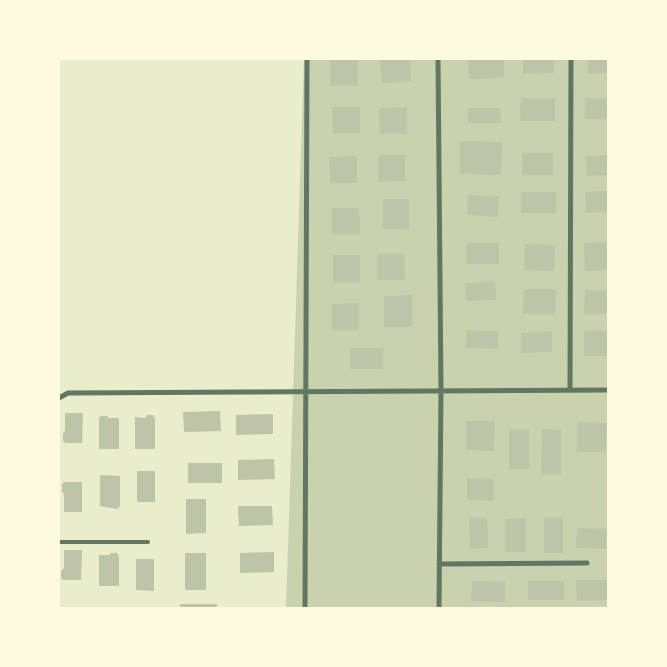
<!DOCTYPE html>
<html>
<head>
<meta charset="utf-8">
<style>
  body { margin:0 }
  #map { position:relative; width:667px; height:667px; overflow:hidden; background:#e9edc9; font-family:"DejaVu Sans",sans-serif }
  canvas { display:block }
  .frame { position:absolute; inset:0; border:60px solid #fefae0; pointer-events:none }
</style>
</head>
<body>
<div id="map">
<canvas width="667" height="667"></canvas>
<div class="frame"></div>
</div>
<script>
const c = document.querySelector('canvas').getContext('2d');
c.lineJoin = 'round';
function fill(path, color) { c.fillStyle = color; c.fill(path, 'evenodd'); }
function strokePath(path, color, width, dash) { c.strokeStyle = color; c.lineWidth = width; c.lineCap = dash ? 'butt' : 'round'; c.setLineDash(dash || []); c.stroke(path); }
const green = new Path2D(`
  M304 59H608V608H286Z`);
const building = new Path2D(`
  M330 59H358V86H330Z
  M380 59H410L411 81 382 83Z
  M468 59H504V78L469 79Z
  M523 59H554V73L523 74Z
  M588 59H608V73L588 74Z
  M521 98H555V121H520Z
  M585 98H608V119H585Z
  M332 107H360V133H333Z
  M407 107V134H380L379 108Z
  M468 108H500L501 123H468Z
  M460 141 502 142 501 175 460 174Z
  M522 153H553V175H522Z
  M378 155H405V181L378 182Z
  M608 155V175L587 176 586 156Z
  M357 156V183H330L329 157Z
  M608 191V212L586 213 585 192Z
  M521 192H556V213H521Z
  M468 195 499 196 498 217 467 215Z
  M383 199H409V230L383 229Z
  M332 208H359L360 234H332Z
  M608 242V270L585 271 584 243Z
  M466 243H499V264H466Z
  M525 244 555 245 554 271 524 270Z
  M377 254H404L405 280H377Z
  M333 255H360V282H333Z
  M495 281 496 300 466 301 465 283Z
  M524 289H556L555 314H523Z
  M585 290H608V314H584Z
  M412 295V327H384V296Z
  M359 303V330H332V304Z
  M466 330 498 331V349L466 348Z
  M584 330 608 331V356H584Z
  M552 331V352L521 353V333Z
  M350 348H383V369H350Z
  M220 411 221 431 184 432 183 412Z
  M65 413H83L82 443H65L63 440V433L65 431Z
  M273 414V434L236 435V415Z
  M147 415H153L155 418V449H135V417L145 418Z
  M101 416H107L109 418H119V449H99V418Z
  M466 421H495L494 451 466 450Z
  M577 422 607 423 606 452H577Z
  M542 429 561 430V474H541Z
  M509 430H529V469H509Z
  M274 459 275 479 238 480V460Z
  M188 463H222V483H188Z
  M137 471H155V502H137Z
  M100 475 120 476V506L117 509 100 506Z
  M467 478 494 479V501L467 500Z
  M64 482H82V512H64V494L62 491V485Z
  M186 499H206V533L186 534Z
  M238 506H272L273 525 239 526Z
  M469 518H487L488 548 470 549Z
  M526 518V552H505V519Z
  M544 518H563V553H544Z
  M577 528 607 529 606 549 576 548Z
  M64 550H82L81 580H63L61 577V571L64 568Z
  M274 552V572L240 573V553Z
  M111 553H117L119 556V586H99V555H109Z
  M185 553H206V590H185Z
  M136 559H154V591L136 590Z
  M576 580H608V600L577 601Z
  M472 581 505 582V602L471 601Z
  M528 581H564V600H528Z
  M180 604H217V608H180Z`);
const service = new Path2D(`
  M59 542H148`);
const minor = new Path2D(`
  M438 59 441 391 439 608
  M570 390 571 59
  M59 398 68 393 608 390
  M439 564 587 563
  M305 608 307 59`);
fill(green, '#cad2ad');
fill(building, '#bcc5a7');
strokePath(service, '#617663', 4);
strokePath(minor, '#617663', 5);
</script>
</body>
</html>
